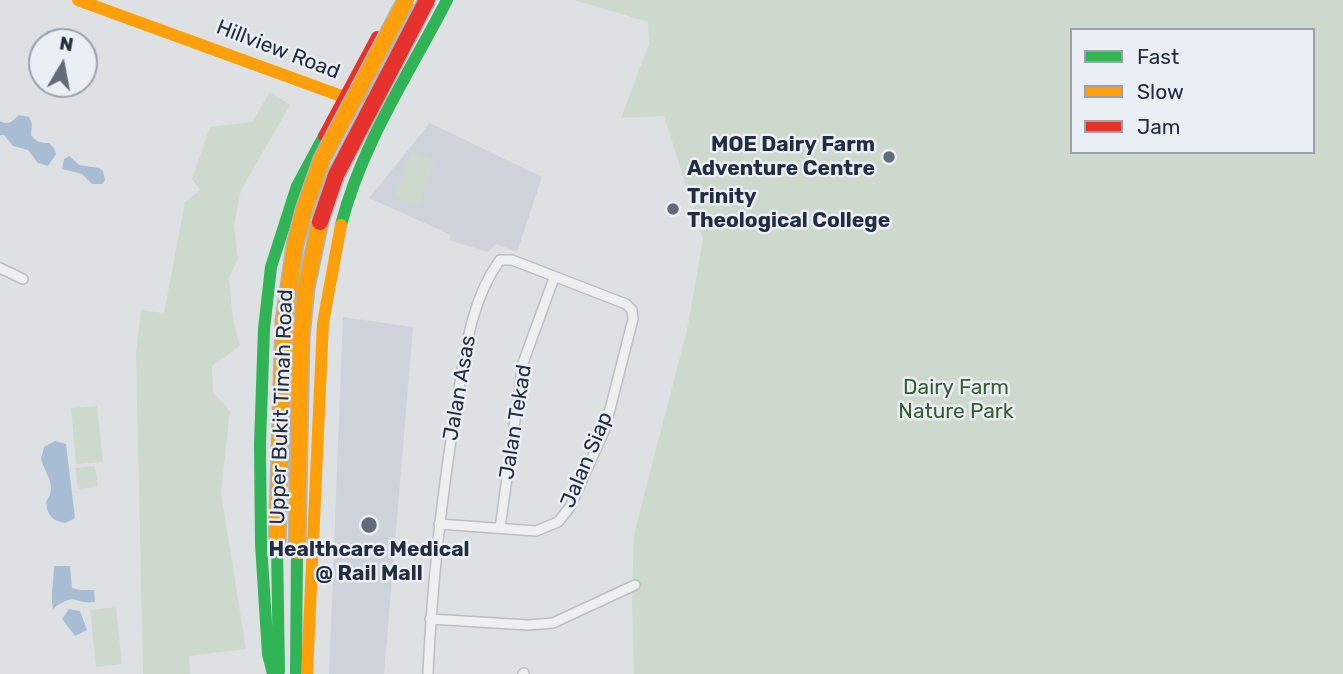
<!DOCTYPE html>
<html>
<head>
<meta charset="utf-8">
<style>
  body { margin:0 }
  #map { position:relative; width:1343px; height:674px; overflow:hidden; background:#dee1e4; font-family:Rubik,sans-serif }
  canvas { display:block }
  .legend { position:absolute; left:1070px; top:28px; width:245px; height:126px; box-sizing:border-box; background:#eaeef5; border:2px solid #9aa1ac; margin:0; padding:9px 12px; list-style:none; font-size:21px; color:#232d3f }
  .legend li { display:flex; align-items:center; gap:14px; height:35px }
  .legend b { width:35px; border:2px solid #9aa1ac }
  .north { position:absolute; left:28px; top:28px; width:70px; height:70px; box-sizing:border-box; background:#eaeef5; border:2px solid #9aa1ac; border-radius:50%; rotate:10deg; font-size:19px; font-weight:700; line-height:28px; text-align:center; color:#232d3f }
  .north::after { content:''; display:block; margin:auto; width:24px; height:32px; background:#646c79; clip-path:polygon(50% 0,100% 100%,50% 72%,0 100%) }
</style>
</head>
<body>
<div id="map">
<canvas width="1343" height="674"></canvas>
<ul class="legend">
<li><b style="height:9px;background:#30b455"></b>Fast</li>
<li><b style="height:9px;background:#ff9f0a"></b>Slow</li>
<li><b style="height:9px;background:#e5322d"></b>Jam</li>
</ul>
<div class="north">N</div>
</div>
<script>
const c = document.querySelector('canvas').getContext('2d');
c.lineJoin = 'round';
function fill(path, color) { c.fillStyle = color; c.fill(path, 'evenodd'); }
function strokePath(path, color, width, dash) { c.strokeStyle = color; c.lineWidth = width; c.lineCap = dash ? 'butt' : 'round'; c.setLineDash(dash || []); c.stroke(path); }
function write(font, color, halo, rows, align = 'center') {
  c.font = font + ' Rubik,sans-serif'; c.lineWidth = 5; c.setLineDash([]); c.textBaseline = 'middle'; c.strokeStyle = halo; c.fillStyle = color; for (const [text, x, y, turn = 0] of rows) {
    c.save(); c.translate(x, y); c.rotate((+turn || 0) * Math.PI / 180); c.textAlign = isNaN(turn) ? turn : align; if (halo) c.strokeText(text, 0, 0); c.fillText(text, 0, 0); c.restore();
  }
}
const built = new Path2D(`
  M430 123 542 177 517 252 496 244 488 252 449 240 451 235 369 198Z
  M343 317 413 327 384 674H329Z`);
const green = new Path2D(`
  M574 0H1343V674H634L632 602 634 534 687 330 703 239 664 116 621 118 649 44 648 22ZM1072 30H1313V152H1072Z
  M270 92 290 105 241 190 234 226 238 259 229 278 233 319 240 346 212 366 213 392 230 411 221 493 246 649 189 656 190 674H143L136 352 141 310 164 313 185 202 200 190 192 179 210 127 252 122Z
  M411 151 435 160 418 206 394 197Z
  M97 406 103 462 76 464 71 408Z
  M95 466 98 487 78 489 75 468Z
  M116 607 122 664 96 667 90 610Z`);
const water = new Path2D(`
  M19 115 29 117 32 124 31 135C36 142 41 143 49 143L54 148 56 154 48 166 38 163 28 150 13 146 4 135H0V121C9 126 12 121 19 115Z
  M69 156 79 165 99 168 103 171 105 180 102 184H92L82 174 62 169 64 159Z
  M55 441 66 444 75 518 65 523C52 521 47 515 46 502 58 486 45 474 41 459L44 447Z
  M54 566H70L72 588 80 590H94L95 602C75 605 76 591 53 609 50 595 54 581 54 566Z
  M69 609 80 611 87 630 75 636 62 619Z`);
const street = new Path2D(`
  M0 268 23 279
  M500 528 523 363 554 278
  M430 619 528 625 553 623 635 585
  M428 674C432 583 442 492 457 402 465 354 470 301 500 260H512L626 304 632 310 633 319 605 429 570 507 558 522 536 531 439 524
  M523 674 524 673`);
const fast = new Path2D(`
  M341 225C362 143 409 74 447 0
  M277 547 279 671
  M273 674 268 654 261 544 260 444 264 329 271 267 297 186 324 136
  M296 674 297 551`);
const slow = new Path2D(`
  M78 0 344 97 382 95
  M307 674 323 323 341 225`);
const jam = new Path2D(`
  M324 136 377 37`);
const slowBridge = new Path2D(`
  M277 547 284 321 295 245 304 210 322 159 406 0
  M297 551 301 338 306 288 320 222`);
const jamBridge = new Path2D(`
  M320 222 336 175 427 0`);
const markers = [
  [889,157,7,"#646c79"],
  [673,209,7,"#646c79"],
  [369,525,9,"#646c79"]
];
const streetNames = [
  ["Hillview Road",278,50,21],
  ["Jalan Asas",460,388,-80],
  ["Upper Bukit Timah Road",282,407,-88],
  ["Jalan Tekad",516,422,-81],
  ["Jalan Siap",587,460,-67]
];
const poiNames = [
  ["MOE Dairy Farm",875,145],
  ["Adventure Centre",875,169],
  ["Trinity",687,197,"left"],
  ["Theological College",687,221,"left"],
  ["Healthcare Medical",369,550,"center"],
  ["@ Rail Mall",369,574,"center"]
];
const parkNames = [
  ["Dairy Farm",956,388],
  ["Nature Park",956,412]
];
fill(built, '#ced2da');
fill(green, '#ced9cd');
fill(water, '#a8bdd3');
strokePath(street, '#bbbec2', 12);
strokePath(street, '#edeff1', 9);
strokePath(fast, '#30b455', 12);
strokePath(slow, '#ff9f0a', 12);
strokePath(jam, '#e5322d', 12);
strokePath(slowBridge, '#b0b4b9', 19, []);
strokePath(jamBridge, '#b0b4b9', 19, []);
strokePath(slowBridge, '#ff9f0a', 16);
strokePath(jamBridge, '#e5322d', 16);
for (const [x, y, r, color] of markers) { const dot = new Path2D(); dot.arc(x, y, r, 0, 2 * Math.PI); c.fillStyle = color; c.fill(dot); strokePath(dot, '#eaeef5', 2.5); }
write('21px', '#232d3f', '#eaeef5', streetNames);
write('bold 21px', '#232d3f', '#eaeef5', poiNames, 'right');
write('21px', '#375c2f', '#eaeef5', parkNames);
</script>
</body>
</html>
